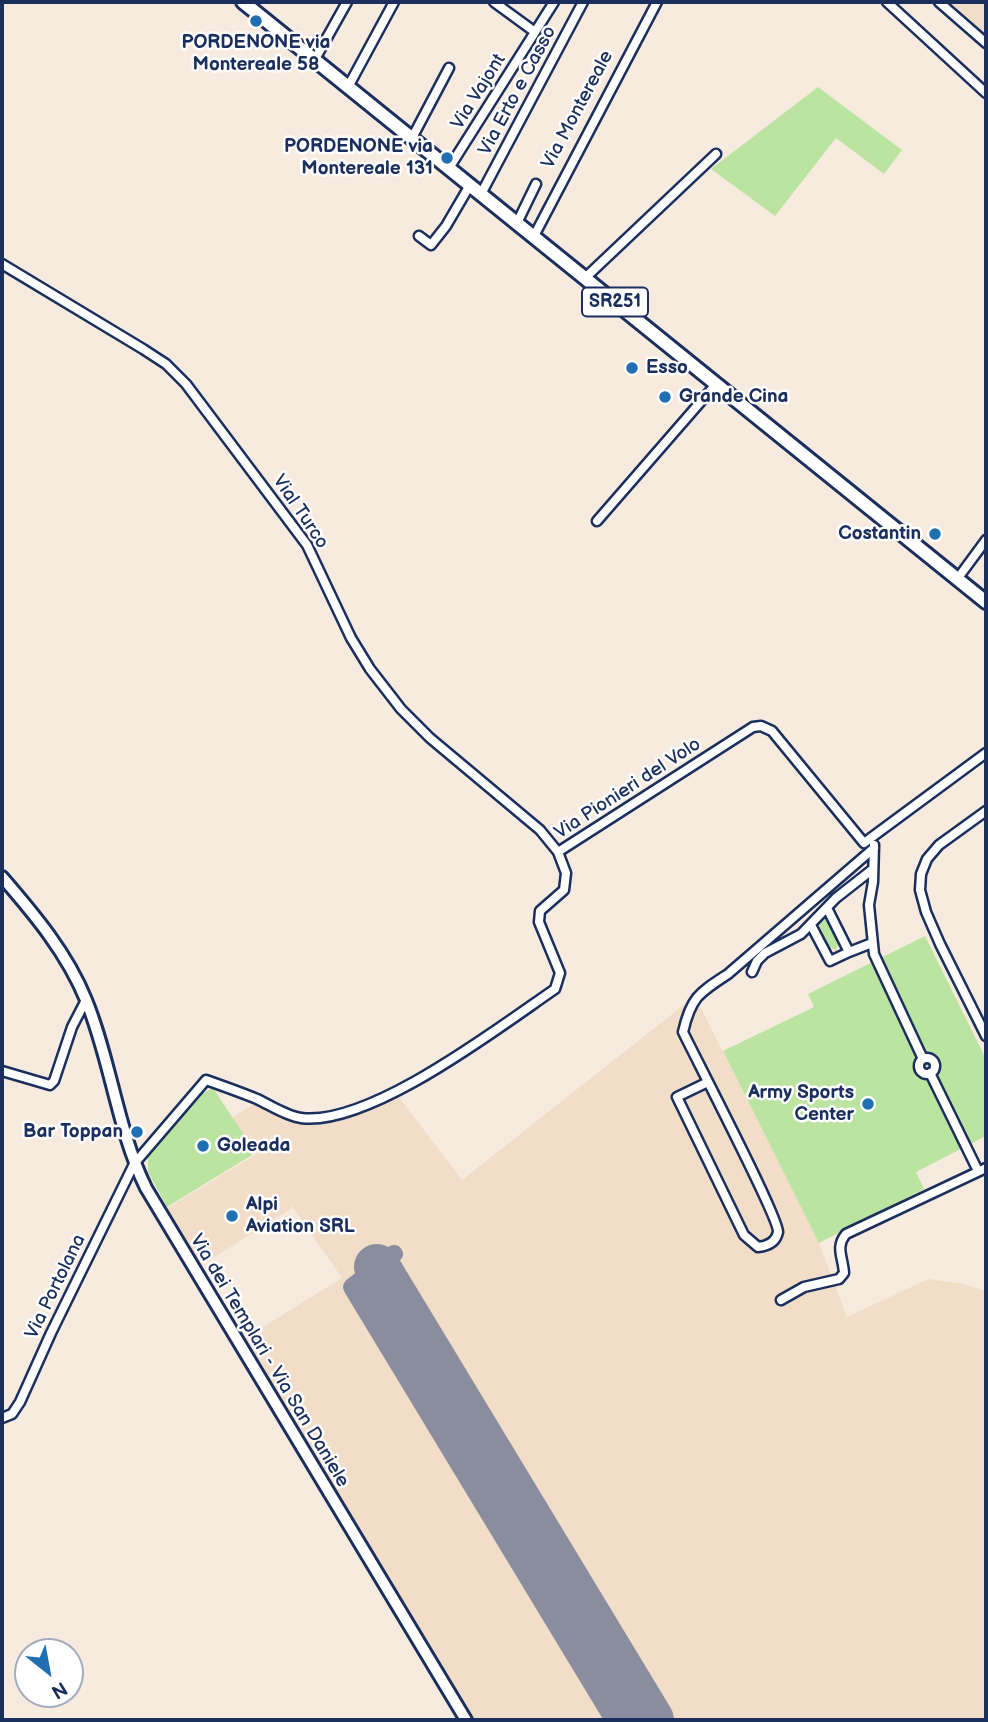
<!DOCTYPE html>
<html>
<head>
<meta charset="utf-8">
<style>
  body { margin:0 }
  #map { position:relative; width:988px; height:1722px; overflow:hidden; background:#f7ebdf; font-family:"Balsamiq Sans",sans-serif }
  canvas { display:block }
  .frame { position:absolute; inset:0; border:4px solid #1b2f5e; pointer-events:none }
  .north { position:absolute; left:14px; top:1638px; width:70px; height:70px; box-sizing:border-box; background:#fff; border:2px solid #a4acbf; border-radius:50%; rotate:149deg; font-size:19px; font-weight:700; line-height:28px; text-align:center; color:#1b2f5e }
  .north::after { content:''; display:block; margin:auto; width:24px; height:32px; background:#1f6fb2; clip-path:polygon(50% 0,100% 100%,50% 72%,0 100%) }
</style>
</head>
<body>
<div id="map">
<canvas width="988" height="1722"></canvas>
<div class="frame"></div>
<div class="north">N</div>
</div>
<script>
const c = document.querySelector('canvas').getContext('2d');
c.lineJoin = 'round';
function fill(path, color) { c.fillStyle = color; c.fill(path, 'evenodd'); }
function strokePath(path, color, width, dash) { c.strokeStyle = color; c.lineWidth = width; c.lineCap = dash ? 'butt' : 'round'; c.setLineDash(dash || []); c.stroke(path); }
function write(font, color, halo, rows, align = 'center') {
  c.font = font + ' "Balsamiq Sans",sans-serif'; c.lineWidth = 5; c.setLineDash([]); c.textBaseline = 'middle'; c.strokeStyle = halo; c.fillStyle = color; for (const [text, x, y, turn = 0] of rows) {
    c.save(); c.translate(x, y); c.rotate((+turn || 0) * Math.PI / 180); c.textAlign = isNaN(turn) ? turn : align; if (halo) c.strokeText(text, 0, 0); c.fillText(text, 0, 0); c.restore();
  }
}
const built = new Path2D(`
  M949 2H986V36L962 14Z
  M695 996 819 1243 847 1317 928 1279 963 1284 986 1291V1720H471L300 1438 245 1338 342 1278 289 1202 292 1208 199 1267 166 1209 257 1154 232 1118 254 1104 282 1117 308 1125 351 1115 398 1096 462 1180Z`);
const green = new Path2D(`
  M818 87 902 150 884 174 836 138 775 216 711 169Z
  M824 918 827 919 839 943 836 950 830 948 818 925Z
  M925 936 986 1059V1136L916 1172 924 1189 819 1243 723 1051 814 1007 808 994Z
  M213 1088 250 1144 252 1155 167 1207 148 1172V1157L201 1094Z`);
const taxiway = new Path2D(`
  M394 1254 352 1287 614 1720`);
const runway = new Path2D(`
  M377 1267 651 1720`);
const street = new Path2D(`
  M494 2 535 32
  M887 2 986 93
  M939 2 986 43
  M315 59 347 2
  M348 87 394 2
  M412 138 449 68
  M449 168 554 2
  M481 194 583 2
  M517 223 536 184
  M419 236 431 245 446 226 470 185
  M534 236 657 2
  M2 264 143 349 166 364 186 384 307 545 351 638 370 669 401 709 430 738 540 830 558 852
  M585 278 716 154
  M597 521 717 383
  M958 578 986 540
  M986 811 939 845 927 859 921 874 920 890 926 912 940 944 986 1036
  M874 845 873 882 869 905 874 954 923 1059
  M811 925 830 961 849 952 827 908
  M849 952 872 943
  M752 972 757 961 765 953 801 934 836 898 873 869
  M919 1066a8 8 0 1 1 16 0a8 8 0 1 1-16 0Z
  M2 1071 50 1085 54 1081 72 1027 86 1000
  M930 1073 978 1171
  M708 1082 677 1097 744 1235 758 1247C768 1246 776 1242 778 1232 779 1218 695 1057 683 1032 691 997 699 993 728 974L874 848
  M781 1300 804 1287 839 1279 844 1273C843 1257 835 1247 846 1234L986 1168
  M2 1418 12 1414 20 1402 51 1333 134 1164 206 1080C223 1086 240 1092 257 1099 270 1105 286 1116 301 1118 369 1127 498 1028 555 989L560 973 539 922 540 911 564 890 566 873 558 852 753 727 761 726 772 731 864 843 986 753`);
const secondary = new Path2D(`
  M2 877C34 914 67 953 86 1000 111 1061 117 1129 146 1188L466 1720`);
const primary = new Path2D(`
  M243 2 986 602`);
const markers = [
  [256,21,7,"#1f6fb2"],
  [447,158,7,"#1f6fb2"],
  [632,368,7,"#1f6fb2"],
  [665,397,7,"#1f6fb2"],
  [935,534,7,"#1f6fb2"],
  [868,1104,7,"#1f6fb2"],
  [137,1132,7,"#1f6fb2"],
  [203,1146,7,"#1f6fb2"],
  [232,1216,7,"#1f6fb2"]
];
const shields = [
  [615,302,66]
];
const shieldNames = [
  ["SR251",615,302]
];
const poiNames = [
  ["PORDENONE via",256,43,"center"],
  ["Montereale 58",256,65,"center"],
  ["PORDENONE via",433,147],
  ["Montereale 131",433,169],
  ["Esso",646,368,"left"],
  ["Grande Cina",679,397,"left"],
  ["Costantin",921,534],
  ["Army Sports",854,1093],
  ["Center",854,1115],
  ["Bar Toppan",123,1132],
  ["Goleada",217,1146,"left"],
  ["Alpi",246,1205,"left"],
  ["Aviation SRL",246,1227,"left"]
];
const streetNames = [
  ["Via Erto e Casso",518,91,-62],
  ["Via Vajont",479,92,-58],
  ["Via Montereale",578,110,-62],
  ["Vial Turco",300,512,56],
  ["Via Pionieri del Volo",628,789,-33],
  ["Via Portolana",56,1287,-64],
  ["Via dei Templari - Via San Daniele",269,1361,59]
];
fill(built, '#f1ddc8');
fill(green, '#bbe4a0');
strokePath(taxiway, '#898d9e', 18);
strokePath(runway, '#898d9e', 46);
strokePath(street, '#1b2f5e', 13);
strokePath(secondary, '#1b2f5e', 16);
strokePath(primary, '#1b2f5e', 18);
strokePath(street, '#fff', 8);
strokePath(secondary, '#fff', 10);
strokePath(primary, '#fff', 12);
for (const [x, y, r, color] of markers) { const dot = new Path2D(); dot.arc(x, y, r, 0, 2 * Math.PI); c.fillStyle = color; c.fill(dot); strokePath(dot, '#fff', 2.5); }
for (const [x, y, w] of shields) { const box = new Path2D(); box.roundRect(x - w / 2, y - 14.5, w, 29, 5); c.fillStyle = '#fff'; c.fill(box); strokePath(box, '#1b2f5e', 2); }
write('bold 18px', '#1b2f5e', null, shieldNames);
write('bold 19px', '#1b2f5e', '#fff', poiNames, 'right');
write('19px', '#1b2f5e', '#fff', streetNames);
</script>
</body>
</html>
